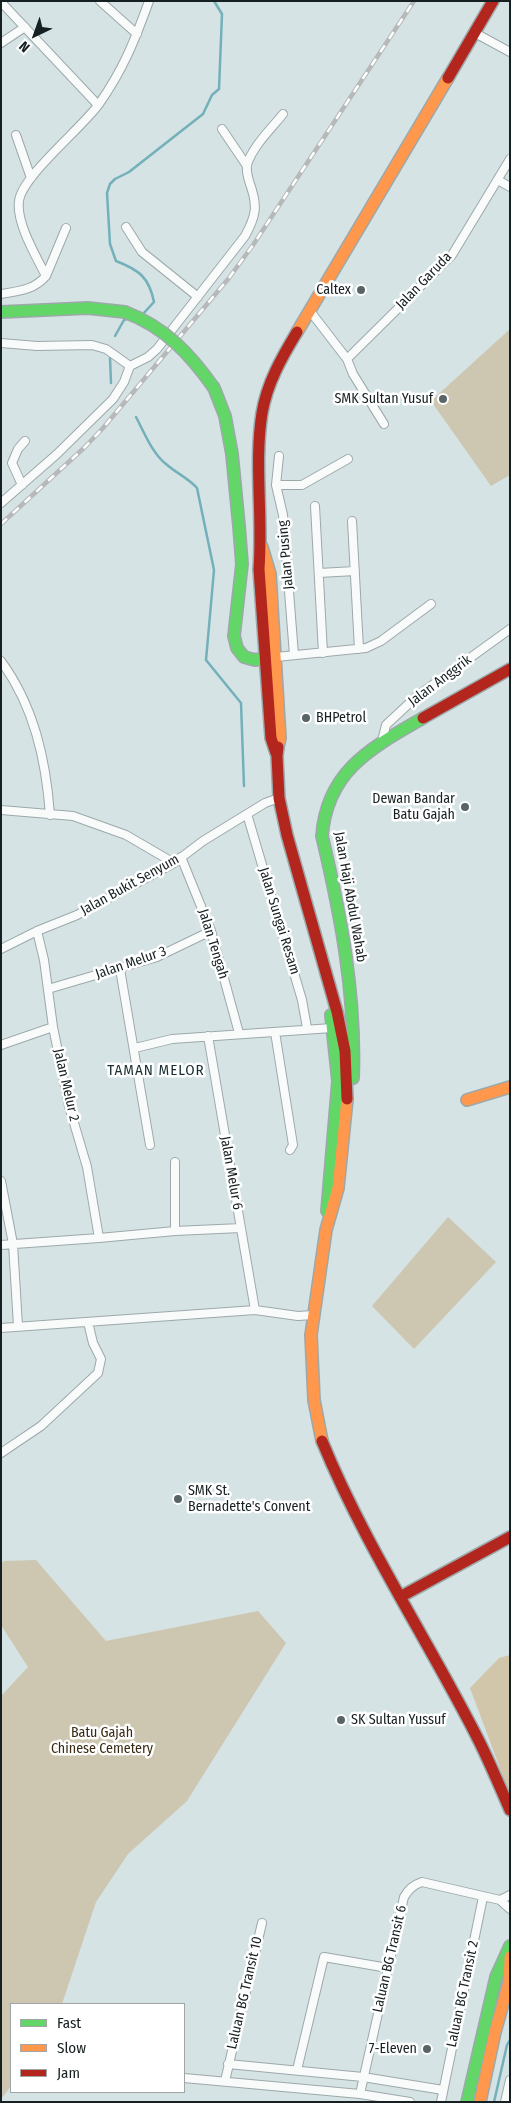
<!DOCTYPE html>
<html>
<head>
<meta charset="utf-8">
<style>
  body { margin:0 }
  #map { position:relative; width:511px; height:2103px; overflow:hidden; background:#d5e3e5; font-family:"Fira Sans Condensed",sans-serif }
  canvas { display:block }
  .frame { position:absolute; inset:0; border:2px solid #161f21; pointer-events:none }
  .legend { position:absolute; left:10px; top:2003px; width:175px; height:90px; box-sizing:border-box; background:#fff; border:1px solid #a2a5a6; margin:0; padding:6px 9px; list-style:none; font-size:15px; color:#161f21 }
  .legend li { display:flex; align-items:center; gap:10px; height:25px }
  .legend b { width:25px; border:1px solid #a2a5a6 }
  .north { position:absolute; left:10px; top:10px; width:50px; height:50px; -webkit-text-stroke:4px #fff; paint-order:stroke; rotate:222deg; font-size:14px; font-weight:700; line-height:20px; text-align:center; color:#161f21 }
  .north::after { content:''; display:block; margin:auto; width:18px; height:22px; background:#161f21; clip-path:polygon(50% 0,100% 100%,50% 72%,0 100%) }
</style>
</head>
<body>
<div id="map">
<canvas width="511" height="2103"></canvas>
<div class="frame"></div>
<ul class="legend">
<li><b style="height:6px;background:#63d668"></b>Fast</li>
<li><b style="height:6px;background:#ff974d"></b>Slow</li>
<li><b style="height:6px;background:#b3261e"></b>Jam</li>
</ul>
<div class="north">N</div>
</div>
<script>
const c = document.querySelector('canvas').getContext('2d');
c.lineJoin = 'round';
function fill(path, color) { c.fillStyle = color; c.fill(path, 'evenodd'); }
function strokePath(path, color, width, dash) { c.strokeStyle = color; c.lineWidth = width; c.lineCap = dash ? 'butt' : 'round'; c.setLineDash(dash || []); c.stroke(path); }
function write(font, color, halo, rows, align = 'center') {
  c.font = font + ' "Fira Sans Condensed",sans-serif'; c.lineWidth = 5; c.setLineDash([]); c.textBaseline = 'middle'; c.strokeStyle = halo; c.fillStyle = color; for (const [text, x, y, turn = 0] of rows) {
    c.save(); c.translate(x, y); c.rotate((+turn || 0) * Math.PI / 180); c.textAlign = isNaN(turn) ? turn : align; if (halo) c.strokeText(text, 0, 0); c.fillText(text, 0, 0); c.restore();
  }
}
const green = new Path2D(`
  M510 329V475L491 486 431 401Z
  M448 1217 496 1262 414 1349 372 1306Z
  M36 1560 106 1641 258 1611 286 1643 187 1801 128 1854 96 1902 62 2004H11V2086L1 2099V1696L28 1667 1 1625V1564L4 1561Z`);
const forest = new Path2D(`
  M510 1655V1795L470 1688 499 1658Z`);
const stream = new Path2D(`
  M142 315 154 302C149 277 139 270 116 261L110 244 107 193 110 184 115 179 129 172 203 114 212 95 219 89 222 14 214 1
  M115 336 124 320 129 318
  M110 358 111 383
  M136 417C144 432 152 453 166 464 176 473 188 478 197 488L214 570 206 660 241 703 244 786
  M494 2102 507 2045 510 2040`);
const street = new Path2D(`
  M100 1 137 34
  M1 2 98 105
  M475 33 510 52
  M1 43 25 27
  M222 129 247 166
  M16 135 31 178
  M498 180 510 187
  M126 227 142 252 198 297
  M46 276 66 228
  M1 294C19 291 34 290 46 276 36 256 16 223 19 201 22 176 82 128 99 104 123 70 135 40 149 1
  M310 311 347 359 353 374 384 424
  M1 343 37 346 92 345 106 349 130 366 124 382 113 399 57 454 1 503
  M347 359 452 255 510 159
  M130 366 148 357 157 349 245 236C256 216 258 206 250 184 248 178 246 172 247 165 252 147 271 129 283 114
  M279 456 276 485 283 515 294 655
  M22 485 12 463 18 449 25 441
  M276 485H302L348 459
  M315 506 323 653
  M352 521 359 649
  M319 573 355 571
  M276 657 366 648 381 641 431 604
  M1 661C34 706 46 760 50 815
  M382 741 386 725 416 697 510 629
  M1 810 73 816 126 835 174 863
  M247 814 302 1000 307 1028
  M181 857 211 931 239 1033
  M37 931 44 960 53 1027 69 1106 87 1167 99 1238
  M1 949 37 931 77 915 174 863 203 841 265 803 279 798
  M120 969 150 1145
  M48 989 157 957 211 931
  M275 1032 293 1145 290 1150
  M208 1036 255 1310
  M1 1045 53 1027
  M135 1048 172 1039 332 1028
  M175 1162V1231
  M1 1181 13 1244 18 1326
  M1 1245 99 1238 175 1231 241 1228
  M1 1328 255 1310 298 1316 313 1315
  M1 1453 41 1426 98 1373 101 1359 93 1343 88 1322
  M500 1900 510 1895
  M228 2064 363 2077 443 2090
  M297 2070 324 1957 388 1968
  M184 2078 360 2094 410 2102
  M225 2081 262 1923
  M360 2094 404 1897C409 1889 413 1885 422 1882L500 1900 510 1909
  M441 2102 483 1897
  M505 2102 510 2080`);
const fast = new Path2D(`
  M1 312 88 308 125 312
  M214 388 225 416 232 454 239 526 242 564 234 636 237 648 244 657 255 660 272 657
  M353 1078C356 995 341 916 322 836 327 770 373 747 423 718
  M327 1211 338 1081 331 1015
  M467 2102 496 1977 510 1946`);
const slow = new Path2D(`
  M297 332 448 78
  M262 547 270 574 280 738 278 747
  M467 1100 510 1087
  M322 1441 314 1400 311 1335 326 1230 338 1188 347 1099
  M480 2102 495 2032 509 1982 510 1957`);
const jam = new Path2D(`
  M448 78 493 1
  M423 718 510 669
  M278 747 277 756 279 798 287 835 337 1012 345 1051 347 1099
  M276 753 271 738 259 569C263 517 254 463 262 413 267 383 282 357 297 332
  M322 1441C365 1546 428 1640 479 1741 490 1763 500 1787 510 1810
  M400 1597 510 1537`);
const rail = new Path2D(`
  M1 524 85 447 103 428 229 278 253 245 414 1`);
const fastBridge = new Path2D(`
  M125 312C165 327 190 354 214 388`);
const markers = [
  [361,290,5,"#596466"],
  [443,399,5,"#596466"],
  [306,718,5,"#596466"],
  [465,807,5,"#596466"],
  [178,1499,5,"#596466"],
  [341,1720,5,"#596466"],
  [427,2049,5,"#596466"]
];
const streetNames = [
  ["Jalan Garuda",424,281,-46],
  ["Jalan Pusing",286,555,-95],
  ["Jalan Anggrik",440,681,-37],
  ["Jalan Bukit Senyum",130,885,-29],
  ["Jalan Haji Abdul Wahab",350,897,80],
  ["Jalan Sungai Resam",279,921,73],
  ["Jalan Tengah",213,944,73],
  ["Jalan Melur 3",131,963,-19],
  ["Jalan Melur 2",66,1085,77],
  ["Jalan Melur 6",231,1173,80],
  ["Laluan BG Transit 6",390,1959,-77],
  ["Laluan BG Transit 10",245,1993,-77],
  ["Laluan BG Transit 2",463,1994,-78]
];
const poiNames = [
  ["Caltex",351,290],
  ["SMK Sultan Yusuf",433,399],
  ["BHPetrol",316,718,"left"],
  ["Dewan Bandar",455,799],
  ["Batu Gajah",455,815],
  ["SMK St.",188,1491,"left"],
  ["Bernadette's Convent",188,1507,"left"],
  ["SK Sultan Yussuf",351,1720,"left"],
  ["7-Eleven",417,2049]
];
const parkNames = [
  ["Batu Gajah",102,1733],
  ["Chinese Cemetery",102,1749]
];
const neighbourhoodNames = [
  ["TAMAN MELOR",156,1071]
];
fill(green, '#cdc6b1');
fill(forest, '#d1c6aa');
strokePath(stream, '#74b0ba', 2.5);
strokePath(street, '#9da8aa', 10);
strokePath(fast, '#9da8aa', 14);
strokePath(slow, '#9da8aa', 14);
strokePath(jam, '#9da8aa', 14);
strokePath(street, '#f9fbfb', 8);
strokePath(fast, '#63d668', 11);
strokePath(slow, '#ff974d', 11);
strokePath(jam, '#b3261e', 11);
strokePath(rail, '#b6b8b9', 4.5);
strokePath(rail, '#fff', 2.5, [8]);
strokePath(fastBridge, '#9da8aa', 14, []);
strokePath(fastBridge, '#63d668', 11);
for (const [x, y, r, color] of markers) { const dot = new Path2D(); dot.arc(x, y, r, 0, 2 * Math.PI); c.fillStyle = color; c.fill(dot); strokePath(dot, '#fff', 2); }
write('14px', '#161f21', '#fff', streetNames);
write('14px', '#161f21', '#fff', poiNames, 'right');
write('14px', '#382a12', '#fff', parkNames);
c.letterSpacing = '1px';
write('15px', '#1a2f32', '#fff', neighbourhoodNames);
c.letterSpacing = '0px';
</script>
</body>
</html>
